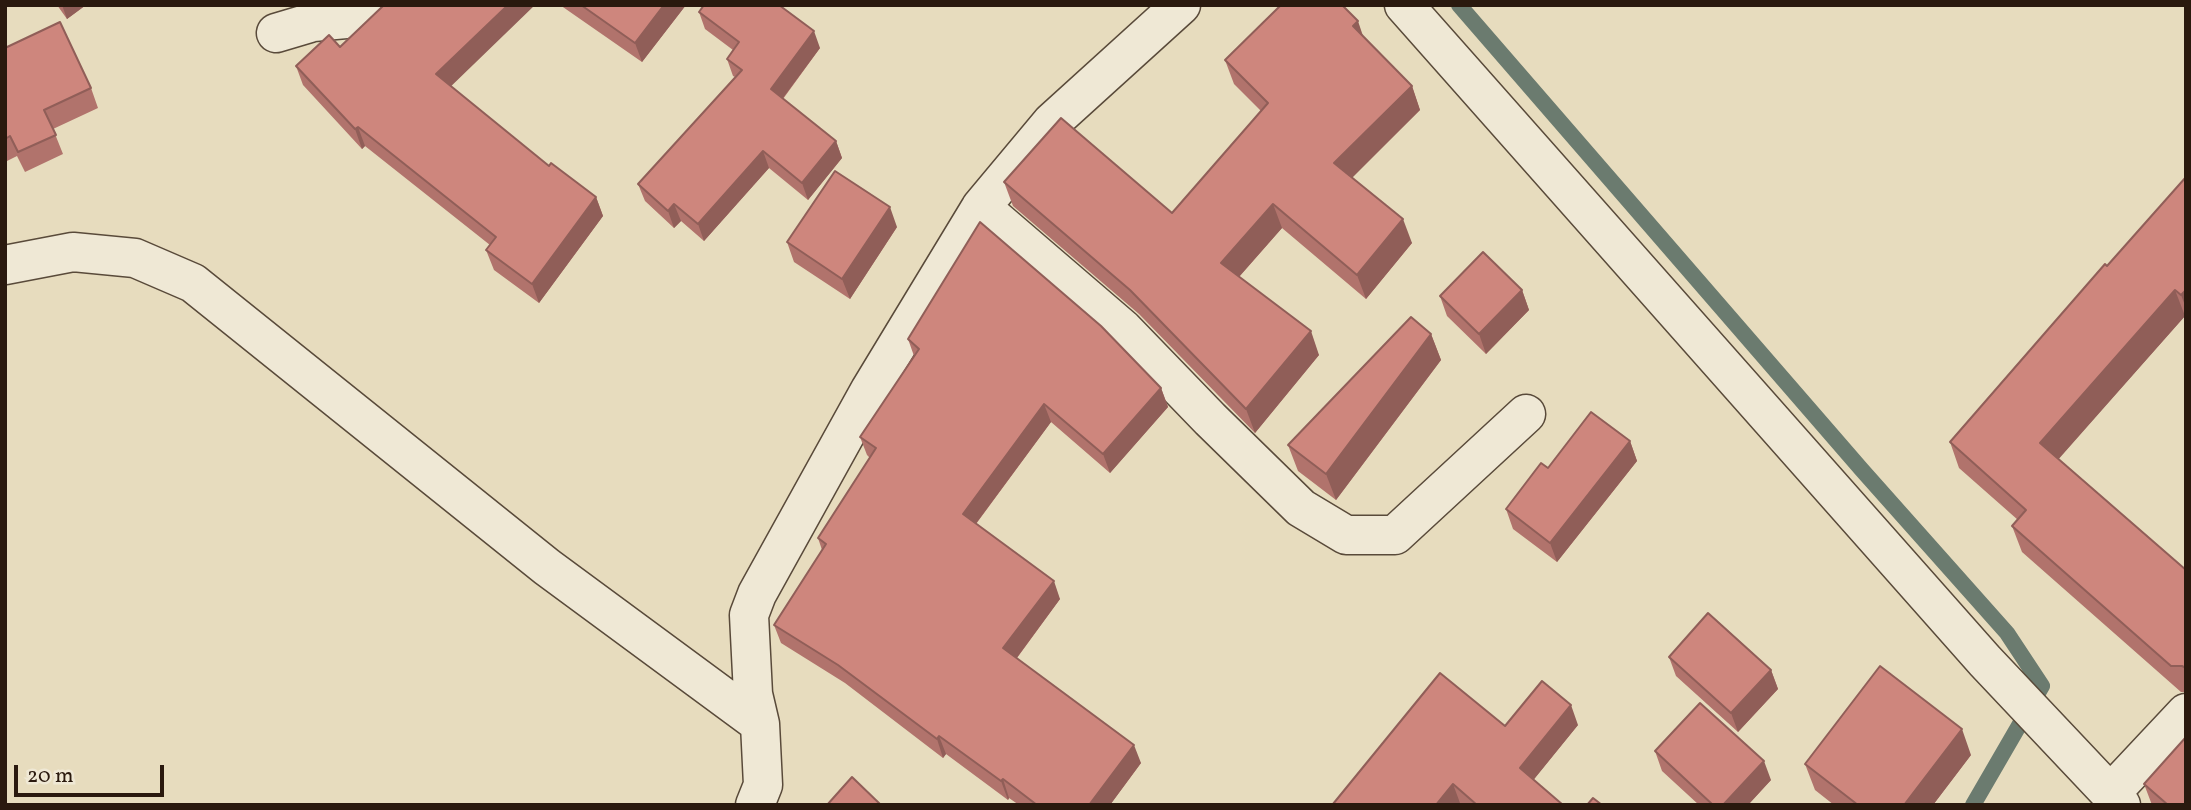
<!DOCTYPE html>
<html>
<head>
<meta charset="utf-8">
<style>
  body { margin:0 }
  #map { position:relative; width:2191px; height:810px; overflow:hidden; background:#e7dcbe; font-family:Vollkorn,serif }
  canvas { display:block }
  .frame { position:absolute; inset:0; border:7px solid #2a190e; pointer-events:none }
  .scale { position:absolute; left:14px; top:765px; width:150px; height:32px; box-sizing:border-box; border:4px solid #2a190e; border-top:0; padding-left:9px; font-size:21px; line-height:24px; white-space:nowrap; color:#2a190e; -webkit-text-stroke:5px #efe8d5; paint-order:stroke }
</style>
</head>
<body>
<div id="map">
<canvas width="2191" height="810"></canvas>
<div class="frame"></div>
<div class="scale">20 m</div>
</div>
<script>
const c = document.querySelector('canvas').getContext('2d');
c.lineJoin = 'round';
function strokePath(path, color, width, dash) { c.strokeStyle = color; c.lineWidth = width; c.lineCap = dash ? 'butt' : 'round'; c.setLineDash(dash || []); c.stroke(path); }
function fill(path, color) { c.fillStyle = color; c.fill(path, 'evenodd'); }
const stream = new Path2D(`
  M1459 5 1862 470 2007 633 2042 686 1973 805`);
const minor = new Path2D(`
  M1404 5 1985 661 2121 805
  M276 33 313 22 346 19 368 5
  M981 207 1123 329 1210 419 1301 508 1346 535H1395L1526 414
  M5 265 73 252 135 258 193 283 547 567 760 724
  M2110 794 2186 713
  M755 805 763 785 760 724 753 694 749 615 757 594 870 390 981 207 1052 122 1181 5`);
const wall = new Path2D(`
  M57 5H86L67 19Z
  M560 5H686L642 62Z
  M699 12 820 48 783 99 836 141 842 158 808 200 769 168 704 241 681 221 674 228 645 201 638 184 735 77 733 76 727 59 733 50 705 29Z
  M1363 37 1412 86 1420 110 1352 177 1412 243 1366 299 1282 228 1239 277 1319 355 1255 433 1139 314 1013 206 1004 182 1172 213 1261 111 1234 84 1225 60Z
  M340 47 451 86 549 166 596 197 603 216 539 303 494 270 486 250 490 245 365 146 362 149 303 85 296 66Z
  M5 48 91 88 98 108 53 129 63 154 25 172 17 156 5 162Z
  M2186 177V317L2185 316 2058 459 2186 570V692H2181L2022 552 2012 526 2018 520 1959 468 1950 442Z
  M897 227 850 299 794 262 787 242Z
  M1522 290 1529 310 1486 354 1447 316 1440 296Z
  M1431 334 1441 360 1336 500 1298 471 1288 445Z
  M908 339 1161 388 1168 407 1110 473 1051 422 976 524 1060 599 1017 658 1141 763 1110 805H1019L1009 798 1008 800 946 754 943 758 845 683 781 643 774 625 822 550 818 538 870 458 867 455 860 437 914 356Z
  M1630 441 1637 461 1557 562 1513 529 1506 509 1548 468Z
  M1669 657 1771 670 1778 689 1738 732 1676 676Z
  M1578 725 1533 780 1563 805H1462L1460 803 1459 805 1333 804 1505 726Z
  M1655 751 1771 780 1748 805H1699L1662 771Z
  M1971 755 1933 805H1834L1815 790 1805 764Z
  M2144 784 2186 805H2152Z`);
const shadedWall = new Path2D(`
  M62 5H86L67 19Z
  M508 5H535L443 94 436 74Z
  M664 5H686L642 62 635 43Z
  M1358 21 1366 45 1353 26Z
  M814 31 820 48 777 106 771 89Z
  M1412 86 1420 110 1343 187 1334 163Z
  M358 127 365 146 362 149 355 129Z
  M836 141 842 158 808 200 802 183Z
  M763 151 769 168 704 241 698 224Z
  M596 197 603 216 539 303 532 284Z
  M674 204 681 221 674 228 668 211Z
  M1273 204 1282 228 1230 287 1221 263Z
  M890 207 897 227 850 299 842 279Z
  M1403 219 1412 243 1366 299 1357 275Z
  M1522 290 1529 310 1486 354 1479 334Z
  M2175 290 2185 316 2049 470 2040 443Z
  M2186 290V308L2181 295Z
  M1311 331 1319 355 1255 433 1246 409Z
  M1431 334 1441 360 1336 500 1326 474Z
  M1161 388 1168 407 1110 473 1103 454Z
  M1044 404 1051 422 969 533 963 514Z
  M1630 441 1637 461 1557 562 1550 543Z
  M1054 581 1060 599 1010 667 1003 648Z
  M1771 670 1778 689 1738 732 1731 713Z
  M1571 705 1578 725 1527 788 1520 768Z
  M1962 729 1971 755 1933 805H1904Z
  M939 736 946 754 943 758 937 739Z
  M1134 745 1141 763 1110 805H1089Z
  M1764 761 1771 780 1748 805H1723Z
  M1003 779 1009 798 1008 800 1001 781Z
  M1453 784 1460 803 1459 805H1436Z`);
const building = new Path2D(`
  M384 5H508L436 74 549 166 551 163 596 197 532 284 486 250 496 237 358 127 355 129 296 66 329 35 340 47Z
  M581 5H664L635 43Z
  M704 5H779L814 31 771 89 836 141 802 183 763 151 698 224 674 204 668 211 638 184 742 70 727 59 739 42 699 12Z
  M1281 5H1342L1358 21 1353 26 1412 86 1334 163 1403 219 1357 275 1273 204 1221 263 1311 331 1246 409 1130 290 1004 182 1061 118 1172 213 1268 103 1225 60Z
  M60 22 91 88 44 110 56 135 18 152 10 136 5 139V48Z
  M835 171 890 207 842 279 787 242Z
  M2186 177V290L2181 295 2175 290 2040 443 2186 570V668L2182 666H2171L2012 526 2026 510 1950 442 2105 264 2107 266Z
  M980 222 1101 326 1161 388 1103 454 1044 404 963 514 1054 581 1003 648 1134 745 1089 805H1037L1003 779 1001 781 939 736 937 739 838 665 774 625 826 544 818 538 876 448 860 437 919 349 908 339Z
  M1483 252 1522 290 1479 334 1440 296Z
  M1411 317 1431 334 1326 474 1288 445Z
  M1591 412 1630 441 1550 543 1506 509 1541 463 1548 468Z
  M1708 613 1771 670 1731 713 1669 657Z
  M1880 666 1962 729 1904 805H1858L1805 764Z
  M1440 673 1505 726 1542 681 1571 705 1520 768 1563 805H1477L1453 784 1436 805 1333 804Z
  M1700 703 1764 761 1723 805H1713L1655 751Z
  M2186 737V805H2168L2144 784Z
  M852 777 881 805H827Z
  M1593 798 1602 805H1587Z`);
strokePath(stream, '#6b7b6f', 16);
strokePath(minor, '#594a3a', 41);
strokePath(minor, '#efe8d5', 38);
fill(wall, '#b1736c');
fill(shadedWall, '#905e58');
fill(building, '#ce867d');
strokePath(building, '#905e58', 2);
</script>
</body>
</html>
